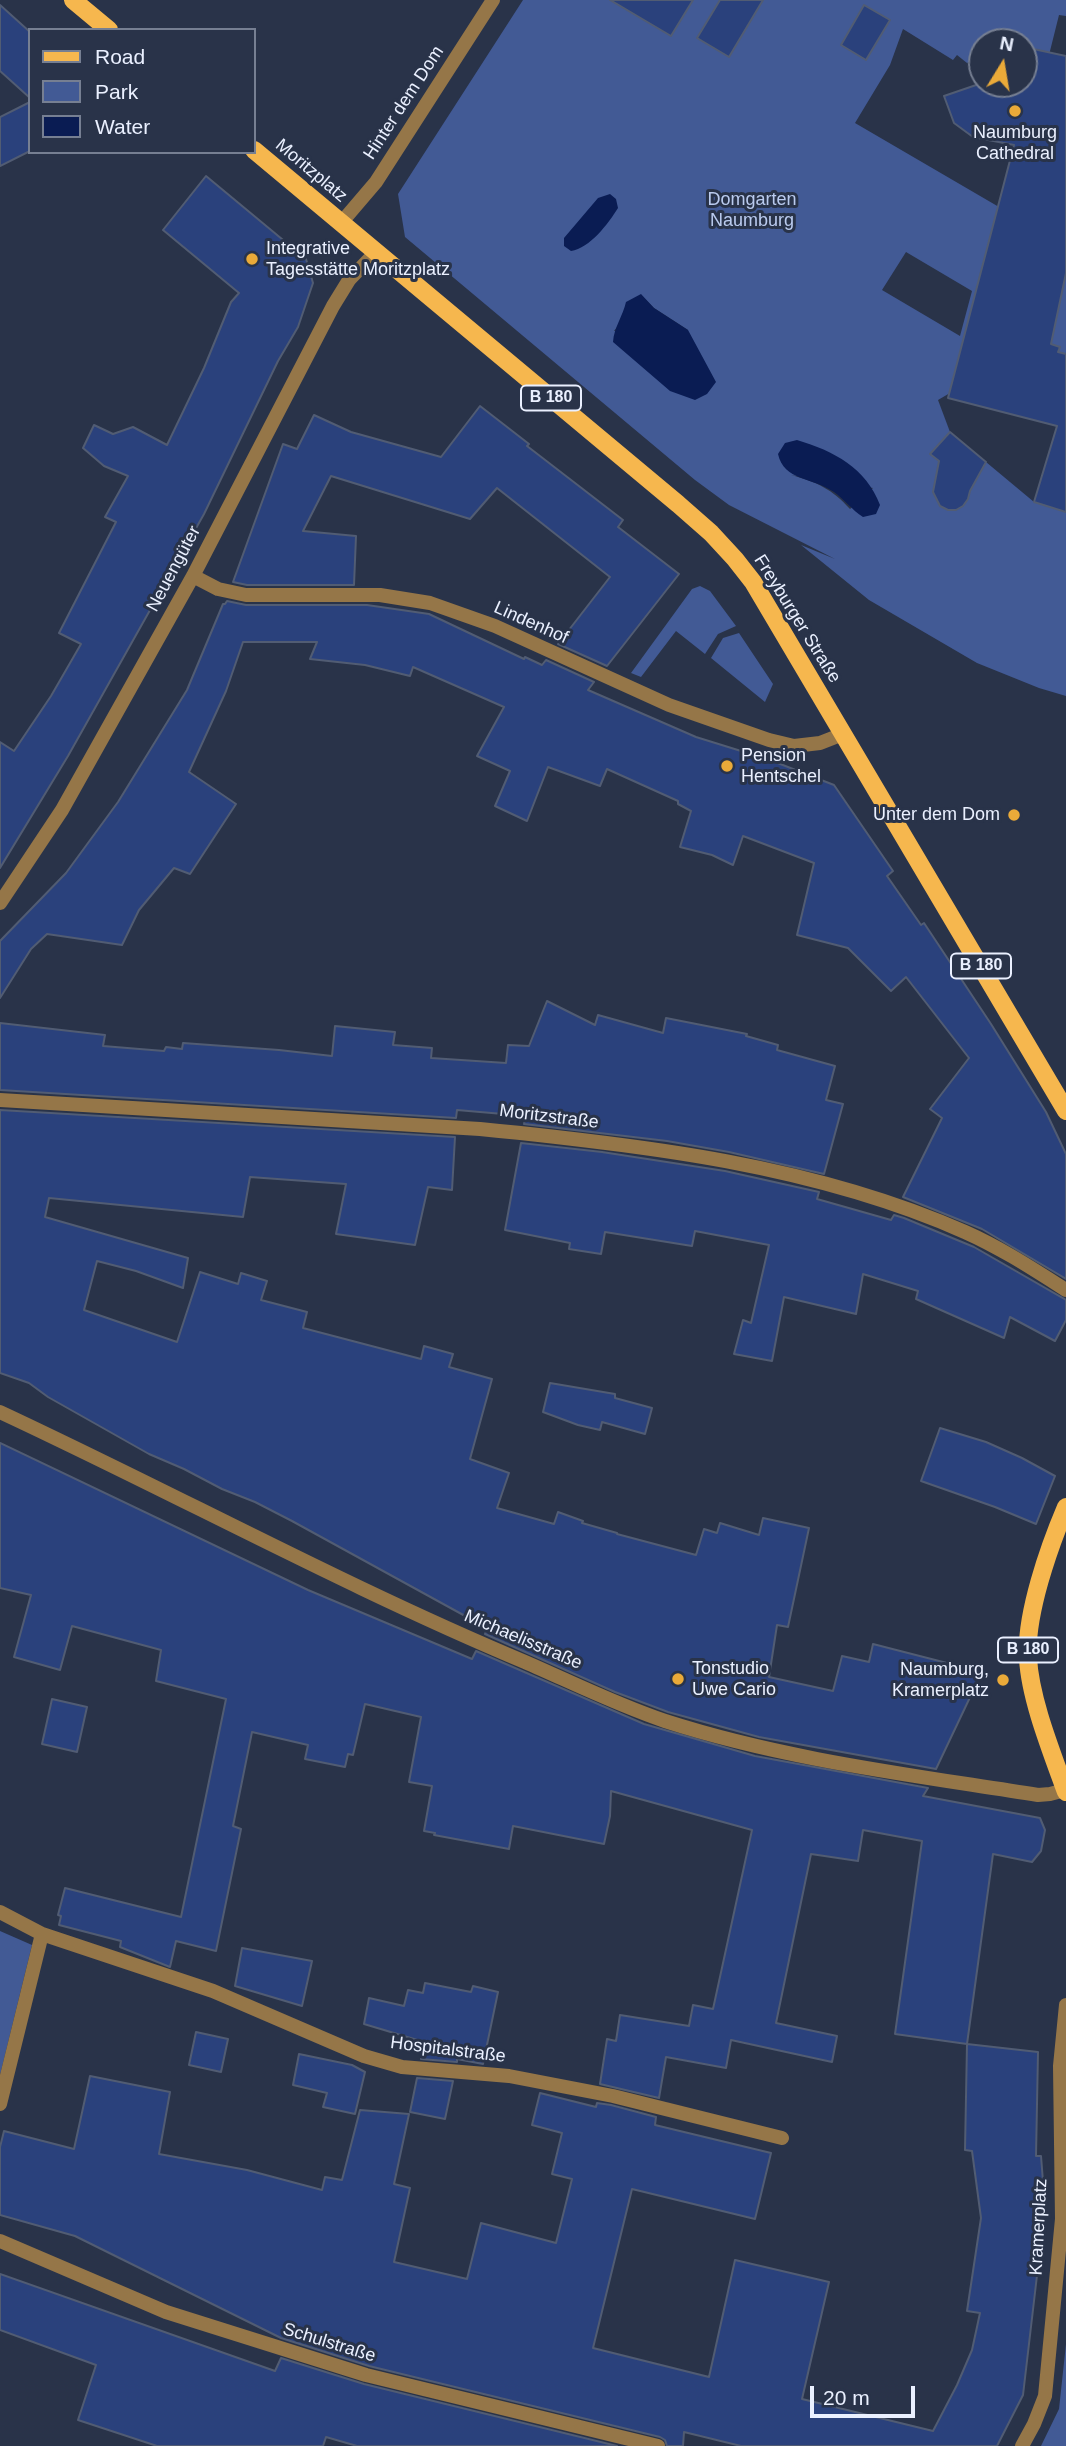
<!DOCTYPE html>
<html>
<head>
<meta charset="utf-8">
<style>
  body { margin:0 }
  #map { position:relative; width:1066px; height:2446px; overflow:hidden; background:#293349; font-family:Helvetica,sans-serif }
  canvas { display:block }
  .legend { position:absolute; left:28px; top:28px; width:228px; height:126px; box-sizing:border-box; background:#293349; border:2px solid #767f92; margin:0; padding:9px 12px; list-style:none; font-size:21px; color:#eaf0ff }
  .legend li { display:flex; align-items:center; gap:14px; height:35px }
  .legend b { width:35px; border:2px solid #767f92 }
  .north { position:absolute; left:968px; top:28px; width:70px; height:70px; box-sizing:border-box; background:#293349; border:2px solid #767f92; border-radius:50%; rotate:11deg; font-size:19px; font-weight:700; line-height:28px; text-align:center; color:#eaf0ff }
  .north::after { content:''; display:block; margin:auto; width:24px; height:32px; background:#eaaa39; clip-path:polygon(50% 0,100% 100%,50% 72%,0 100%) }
  .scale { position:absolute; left:810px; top:2386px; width:105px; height:32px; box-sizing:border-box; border:4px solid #eaf0ff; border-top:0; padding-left:9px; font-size:21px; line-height:24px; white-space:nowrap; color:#eaf0ff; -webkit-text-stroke:5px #293349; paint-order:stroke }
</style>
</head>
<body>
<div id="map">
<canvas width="1066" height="2446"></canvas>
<ul class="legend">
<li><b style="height:9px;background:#f6b74e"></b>Road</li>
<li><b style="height:19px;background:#425a95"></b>Park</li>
<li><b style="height:19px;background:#0a1c53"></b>Water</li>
</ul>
<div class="north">N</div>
<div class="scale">20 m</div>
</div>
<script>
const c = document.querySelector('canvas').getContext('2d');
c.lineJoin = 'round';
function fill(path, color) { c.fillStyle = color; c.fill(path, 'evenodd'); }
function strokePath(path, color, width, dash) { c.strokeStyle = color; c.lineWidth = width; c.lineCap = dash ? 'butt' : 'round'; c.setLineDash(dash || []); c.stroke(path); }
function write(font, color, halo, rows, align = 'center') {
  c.font = font + ' Helvetica,sans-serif'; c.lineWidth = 6; c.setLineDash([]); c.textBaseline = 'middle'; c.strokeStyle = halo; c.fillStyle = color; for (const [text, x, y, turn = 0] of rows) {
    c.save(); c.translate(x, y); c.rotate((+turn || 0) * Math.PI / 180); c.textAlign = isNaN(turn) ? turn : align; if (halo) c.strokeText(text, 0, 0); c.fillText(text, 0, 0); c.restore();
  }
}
const green = new Path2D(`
  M523 0H1066V16L1059 15 1046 67 1024 59V42H992L991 40 982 42V55L967 63 957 55 953 60 903 29 890 65 855 123 999 207 950 393 938 400 950 432 1034 502 1066 512V696L1039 688 977 663 869 600 801 545 835 559 729 505 695 480 405 237 398 194ZM906 252 972 291 960 336 882 290ZM641 295 654 308 688 330 614 331ZM791 475 873 488 850 509C832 489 817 482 791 475Z
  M1062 275 1066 276V354L1058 352 1060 347H1042L1062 294V291L1058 290Z
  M700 586 710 591 736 626 718 634 705 654 676 631 641 677 631 673 692 589Z
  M739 633 773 684 765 702 711 658 723 638Z
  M0 1931 32 1945 0 2075Z
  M1066 2344V2446H1041L1059 2409Z`);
const water = new Path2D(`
  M610 194 616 199 618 208C608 224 590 248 571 251L564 246V238L598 198Z
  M641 294 654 308 688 330 716 382 707 394 695 400 670 391 613 342C614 327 623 316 626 302Z
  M797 440C834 451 866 468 880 505L876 514 863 517C852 510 844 499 834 492 812 477 784 481 778 454L785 443Z`);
const building = new Path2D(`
  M610 0H693L671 36Z
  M720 0H763L729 57 697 38Z
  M0 5 30 32V98L0 71Z
  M864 5 890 20 866 60 841 45Z
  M1024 47 1066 56V273L1051 344 1060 347 1058 352 1066 354V512L1034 502 1057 426 948 398 1014 145 973 137 954 123 944 96 982 83 1024 84Z
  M30 102V151L0 166V117Z
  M206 176 306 259 313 283 298 327 278 361 204 514 68 756 0 868V742L14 751 51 696 81 644 59 633 116 522 105 517 128 476 104 466 83 448 94 425 113 434 133 427 167 445 204 368 231 302 239 293 163 230Z
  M480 406 529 444 527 446 623 520 618 527 679 574 607 666 558 644 610 577 497 488 470 519 331 476 303 531 356 536 354 585H247L233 582 283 444 297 449 314 415 351 432 441 457Z
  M950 432 986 462 970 491 968 499 963 506 956 510H948L940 506 933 492 939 461 930 454Z
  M227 601 246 605H367L429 614 524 659 525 657 542 665 546 660 594 682 588 690 696 737 770 760 834 785 893 871 887 876 921 925 924 923 991 1024 1046 1112 1066 1154V1279L982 1229 903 1197 942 1118 930 1109 969 1058 906 977 891 991 848 948 797 935 814 863 743 836 733 865 712 855 680 847 691 811 678 804V801L607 769 600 786 548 767 527 821 495 806 510 771 477 756 504 707 413 667 410 676 365 665 310 659 317 642H243L226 691 189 772 236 804 190 874 174 868 139 910 122 945 47 934 31 949 0 998V941L66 873 118 802 187 690 223 604H225Z
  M547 1001 595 1025 598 1015 663 1033 666 1018 747 1034 746 1036 778 1045 777 1050 835 1066 826 1100 843 1104 824 1174 729 1152 667 1141 524 1124 526 1116 457 1110 456 1118 0 1090V1023L105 1035 103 1046 164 1051 166 1047 182 1049 183 1043 279 1050 332 1056 335 1026 395 1032 393 1045 432 1048 431 1058 506 1063 508 1045 529 1046Z
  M0 1110 455 1137 452 1190 428 1187 415 1245 336 1234 346 1184 250 1177 243 1217 49 1198 45 1217 188 1258 183 1288 136 1271 97 1261 84 1310 177 1342 200 1272 238 1284 241 1273 267 1281 261 1300 307 1312 303 1328 421 1359 424 1346 453 1354 449 1367 492 1379 470 1459 509 1473 497 1508 554 1524 558 1512 583 1521 582 1523 617 1533V1534L696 1555 704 1529 717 1533 720 1523 759 1535 763 1518 809 1528 788 1627 777 1625 769 1677 833 1691 842 1656 869 1662 873 1644 982 1672 936 1769 759 1737 668 1712 615 1692 485 1634 487 1628 292 1521 255 1502 222 1489 184 1469 149 1454 48 1397 29 1383 0 1373Z
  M521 1143 602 1152 725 1171 819 1192 817 1199 891 1220 894 1215 904 1218 974 1247 1066 1300V1320L1055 1341 1010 1317 1004 1338 916 1299 918 1291 863 1274 856 1314 784 1297 772 1361 734 1354 743 1320 751 1323 769 1245 695 1231 692 1246 605 1232 601 1254 569 1249 570 1243 505 1230Z
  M550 1383 615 1394V1398L652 1408 645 1434 602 1422 600 1430 578 1425 543 1412Z
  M940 1428 986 1442 1022 1458 1055 1476 1036 1524 995 1507 921 1481Z
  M0 1443 308 1590 472 1659 476 1651 644 1724 755 1756 928 1788 923 1796 1040 1818 1045 1830 1041 1851 1032 1862 993 1854 967 2044 895 2034 922 1841 863 1830 858 1861 811 1854 776 2023 837 2036 832 2062 731 2040 726 2068 666 2057 659 2098 600 2084 607 2039 616 2041 620 2015 689 2026 693 2005 713 2009 752 1830 611 1791 610 1816 604 1844 513 1826 509 1849 434 1835 435 1833 424 1831 432 1786 409 1782 421 1717 365 1704 353 1755 348 1754 345 1767 305 1759 308 1745 252 1732 233 1826 241 1829 216 1951 176 1941 170 1967 120 1947 121 1941 59 1925 61 1916 58 1915 65 1888 181 1917 226 1699 156 1681 161 1650 72 1626 60 1670 14 1657 31 1595 0 1588Z
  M52 1699 87 1707 77 1752 42 1744Z
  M242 1948 312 1961 302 2006 235 1986Z
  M425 1983 471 1992 473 1986 498 1992 483 2064 457 2059V2062L421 2059 424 2042 364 2024 369 1998 404 2006 408 1990 423 1993Z
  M196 2032 228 2039 221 2072 189 2065Z
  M967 2044 1038 2052 1036 2156H1041L1045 2207 1023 2395 997 2446H741L684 2432 683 2446H667L665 2440 660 2437 369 2366 281 2338 75 2236 0 2215V2147L4 2131 74 2149 90 2076 170 2092 159 2154 247 2170 322 2190 325 2177 342 2180 360 2110 409 2114 394 2184 410 2188 394 2262 467 2279 481 2223 556 2243 572 2179 552 2174 562 2133 532 2125 540 2093 596 2107 597 2103 611 2105 656 2117 655 2125 771 2153 755 2219 632 2189 593 2348 709 2377 735 2260 829 2282 802 2399 933 2431 957 2385 972 2350 980 2313 967 2311 981 2218 972 2151 965 2150Z
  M299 2054 352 2065 365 2072 355 2114 323 2107 327 2093 293 2085Z
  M417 2078 453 2081 445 2119 410 2112Z
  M0 2274 275 2371 281 2358 364 2384 617 2446H357L326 2437 323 2446H157L78 2420 96 2365 0 2330Z`);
const minor = new Path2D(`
  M341 223 376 182 493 0
  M193 576 218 589 246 595H380L430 603 495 626 669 705 769 740 794 746 820 743 843 734
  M0 903 62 810 193 576 333 306 349 280 376 252
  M0 1100 480 1129C643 1145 814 1165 965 1232 1001 1248 1033 1269 1066 1290
  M0 1412C176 1494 346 1587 525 1662 571 1682 617 1705 665 1721 786 1760 913 1775 1038 1795L1050 1794 1065 1790
  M0 1912 42 1934 213 1991 364 2056 402 2067 509 2076 613 2096 782 2138
  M0 2104 42 1934
  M0 2241 166 2312 366 2375 658 2446
  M1022 2446 1034 2424 1045 2396 1062 2219 1060 2066 1066 2005`);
const primary = new Path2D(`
  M73 0 109 30
  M254 150 678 504 711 533 735 559 753 582 1066 1111
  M1066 1507C1049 1547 1025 1615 1028 1658 1030 1699 1052 1753 1066 1792`);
const markers = [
  [1015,111,7,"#eaaa39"],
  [252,259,7,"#eaaa39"],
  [727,766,7,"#eaaa39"],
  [1014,815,7,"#eaaa39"],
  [678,1679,7,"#eaaa39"],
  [1003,1680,7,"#eaaa39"]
];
const shields = [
  [551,398,60],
  [981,966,60],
  [1028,1650,60]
];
const shieldNames = [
  ["B 180",551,398],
  ["B 180",981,966],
  ["B 180",1028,1650]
];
const streetNames = [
  ["Hinter dem Dom",404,103,-57],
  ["Moritzplatz",311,171,40],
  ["Neuengüter",174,569,-62],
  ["Freyburger Straße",797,619,58],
  ["Lindenhof",531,623,24],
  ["Moritzstraße",549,1117,7],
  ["Michaelisstraße",523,1640,23],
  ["Hospitalstraße",448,2050,7],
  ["Kramerplatz",1039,2227,-87],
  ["Schulstraße",329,2343,17]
];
const poiNames = [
  ["Naumburg",1015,133,"center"],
  ["Cathedral",1015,154,"center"],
  ["Integrative",266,249],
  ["Tagesstätte Moritzplatz",266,270],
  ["Pension",741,756],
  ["Hentschel",741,777],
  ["Unter dem Dom",1000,815,"right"],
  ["Tonstudio",692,1669],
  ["Uwe Cario",692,1690],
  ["Naumburg,",989,1670,"right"],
  ["Kramerplatz",989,1691,"right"]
];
const parkNames = [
  ["Domgarten",752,200],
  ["Naumburg",752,221]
];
fill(green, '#425a95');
fill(water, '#0a1c53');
fill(building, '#2a417c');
strokePath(building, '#515c73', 2);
strokePath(minor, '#957648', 14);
strokePath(primary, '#f6b74e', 18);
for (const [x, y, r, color] of markers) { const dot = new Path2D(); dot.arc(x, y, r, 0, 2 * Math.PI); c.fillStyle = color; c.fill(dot); strokePath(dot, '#293349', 2.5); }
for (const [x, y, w] of shields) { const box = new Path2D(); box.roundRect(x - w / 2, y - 12.5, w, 25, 5); c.fillStyle = '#293349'; c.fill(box); strokePath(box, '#eaf0ff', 2); }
write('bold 16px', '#eaf0ff', null, shieldNames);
write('18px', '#eaf0ff', '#293349', streetNames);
write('18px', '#eaf0ff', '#293349', poiNames, 'left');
write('18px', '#bacbef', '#293349', parkNames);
</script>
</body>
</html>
